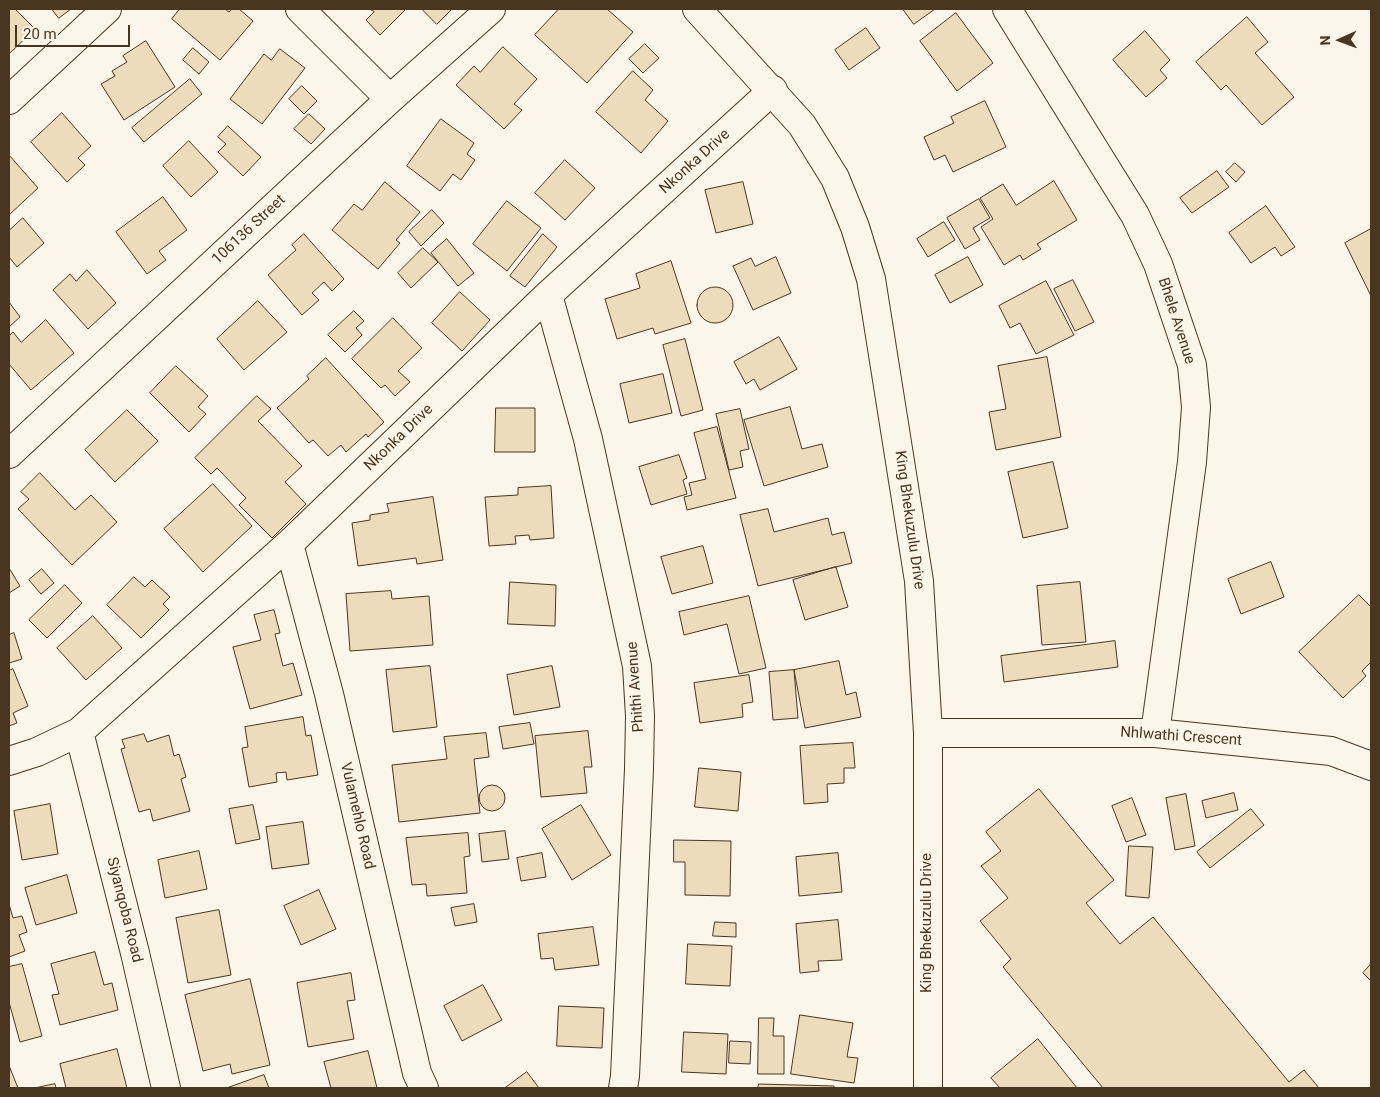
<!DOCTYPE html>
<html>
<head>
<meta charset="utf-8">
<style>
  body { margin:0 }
  #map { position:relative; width:1380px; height:1097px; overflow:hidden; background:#fbf6e9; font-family:Roboto,sans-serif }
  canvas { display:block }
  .frame { position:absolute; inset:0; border:10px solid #4a3520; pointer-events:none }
  .north { position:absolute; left:1315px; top:15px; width:50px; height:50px; -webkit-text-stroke:4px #fbf6e9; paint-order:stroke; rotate:268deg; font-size:14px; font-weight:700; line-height:20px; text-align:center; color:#4a3520 }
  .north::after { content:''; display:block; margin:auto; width:18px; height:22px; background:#4a3520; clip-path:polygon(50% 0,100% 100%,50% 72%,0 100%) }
  .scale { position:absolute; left:15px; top:25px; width:115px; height:22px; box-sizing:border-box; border:2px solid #4a3520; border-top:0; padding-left:6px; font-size:15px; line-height:18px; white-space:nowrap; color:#4a3520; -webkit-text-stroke:4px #fbf6e9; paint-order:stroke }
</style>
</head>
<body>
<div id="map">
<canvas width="1380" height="1097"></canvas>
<div class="frame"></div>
<div class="north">N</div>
<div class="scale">20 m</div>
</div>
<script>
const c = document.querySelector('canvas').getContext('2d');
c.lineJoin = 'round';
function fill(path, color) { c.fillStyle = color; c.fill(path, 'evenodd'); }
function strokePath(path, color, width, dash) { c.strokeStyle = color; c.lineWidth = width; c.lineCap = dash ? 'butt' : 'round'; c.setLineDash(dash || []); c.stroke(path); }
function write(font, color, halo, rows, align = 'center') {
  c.font = font + ' Roboto,sans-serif'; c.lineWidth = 4; c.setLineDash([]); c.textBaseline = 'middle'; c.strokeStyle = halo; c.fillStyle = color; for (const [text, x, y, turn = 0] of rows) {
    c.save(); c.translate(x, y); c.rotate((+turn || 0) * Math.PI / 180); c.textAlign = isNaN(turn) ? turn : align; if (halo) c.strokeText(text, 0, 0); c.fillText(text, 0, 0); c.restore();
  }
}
const building = new Path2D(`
  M9 9H15L35 29 9 54Z
  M52 9H71L59 18Z
  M180 9H225L229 12 232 9H239L253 21 220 60 172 19Z
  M370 9H406L380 35 366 20 374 12Z
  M422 9H452L437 24Z
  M559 9H607L633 32 587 83 535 35Z
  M903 9H935L914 24Z
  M956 13 993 63 957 91 920 41Z
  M1247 17 1268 42 1255 53 1294 97 1262 125 1226 85 1221 90 1196 62Z
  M866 28 880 48 849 70 835 50Z
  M1145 31 1170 60 1160 70 1167 78 1146 97 1113 60Z
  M146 41 175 87 124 120 101 84 115 76 112 71 127 62 123 56Z
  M645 44 659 58 643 73 629 59Z
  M503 47 537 79 514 104 522 110 504 129 456 85 474 66 480 72Z
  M193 48 209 62 199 74 183 60Z
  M280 49 305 68 262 124 230 99 264 54 271 60Z
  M633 71 653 90 645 100 668 121 641 153 596 112Z
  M190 79 202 94 144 142 132 128Z
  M302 86 317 101 304 114 289 99Z
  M985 101 1006 147 953 172 945 155 934 160 924 137 954 123 951 117Z
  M62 113 91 146 78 158 85 165 67 182 31 142Z
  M309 114 325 129 311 144 294 129Z
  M441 119 474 143 467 154 475 160 461 180 453 174 440 191 407 166Z
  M228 126 261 157 243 176 218 152 226 144 218 137Z
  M189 141 218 172 191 197 163 166Z
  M9 155 38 188 9 215Z
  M565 160 595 188 565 220 535 193Z
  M1235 163 1245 172 1236 182 1226 172Z
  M1217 171 1229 187 1192 213 1180 198Z
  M1054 181 1077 220 1037 244 1041 249 1023 260 1020 255 1004 265 981 227 993 219 980 198 1003 184 1016 205Z
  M385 182 420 212 396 240 400 243 378 269 332 230 354 204 362 210Z
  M743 182 753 224 716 233 705 190Z
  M163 197 187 230 159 251 166 260 147 274 116 232Z
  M979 199 990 218 973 228 980 240 965 249 947 218Z
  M507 201 541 228 507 271 473 244Z
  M1266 206 1295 247 1281 256 1275 247 1251 263 1229 233Z
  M432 210 444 223 421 246 409 232Z
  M23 218 44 243 17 267 9 257V231Z
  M944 222 955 240 928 257 917 239Z
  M1371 229V296L1345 243Z
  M304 234 344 279 332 291 324 282 312 293 319 300 302 315 268 275 296 250 292 245Z
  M543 234 557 247 525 287 510 276Z
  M447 239 474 273 458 286 431 253Z
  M423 248 438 262 411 288 398 273Z
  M776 257 791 293 753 310 733 266 751 258 755 266Z
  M968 257 983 285 950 303 935 275Z
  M671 261 691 323 655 334 653 328 617 339 605 299 640 288 636 274Z
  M87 270 116 303 88 329 53 290 70 274 76 281Z
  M1073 280 1094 322 1075 331 1054 289Z
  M1046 281 1074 335 1036 354 1020 323 1010 328 999 306Z
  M697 305a18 18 0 1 1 36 0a18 18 0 1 1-36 0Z
  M460 292 490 320 462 351 432 323Z
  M258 301 287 332 244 370 217 339Z
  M9 302 20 317 9 327Z
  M354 311 364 321 356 328 362 335 345 352 328 335Z
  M393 318 422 348 398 371 410 382 395 396 385 385 381 388 352 359Z
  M46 320 74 353 31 390 9 364V336L13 332 21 342Z
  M779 337 797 369 760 390 754 379 746 384 734 362Z
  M685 339 703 410 681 416 663 345Z
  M1047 357 1061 437 996 450 989 412 1006 409 998 366Z
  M326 358 384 422 368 437 366 434 346 452 341 445 328 456 313 440 309 443 277 408 309 379 307 376Z
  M176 366 208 396 198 407 206 414 189 432 150 393Z
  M663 374 672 413 629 423 620 384Z
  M257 396 271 409 258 421 302 466 285 482 306 504 272 538 239 505 246 498 217 468 211 474 195 458Z
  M790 407 802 449 822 444 828 467 764 486 744 420Z
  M496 408H535V452H495Z
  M740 409 749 449 740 451 743 467 729 470 716 414Z
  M127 410 158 441 115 482 85 450Z
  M717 427 736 498 687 510 684 497 692 495 689 483 706 479 694 433Z
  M679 455 687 478 683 480 687 494 651 505 639 467Z
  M1053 462 1068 528 1023 538 1008 472Z
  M40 473 75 510 91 495 117 522 72 565 18 509 29 499 21 492Z
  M213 484 252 526 203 572 164 529Z
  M551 486 554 538 530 540 529 535 515 536 516 544 489 546 485 497 518 495V488Z
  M433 497 443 560 417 564 416 558 358 566 352 523 370 520V515L389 512 387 504Z
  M768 509 774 532 828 518 832 535 844 532 852 563 758 586 740 515Z
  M703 546 713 583 672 594 661 557Z
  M1271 562 1284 597 1241 614 1228 579Z
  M836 567 848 607 805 620 793 580Z
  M9 568 20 586 9 593Z
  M42 569 54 583 41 594 29 580Z
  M134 577 145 587 152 580 170 597 163 604 169 610 141 638 107 605Z
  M510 582 556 585 555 626 508 624Z
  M1080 582 1086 642 1042 645 1037 586Z
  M65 585 82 603 47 638 29 620Z
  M391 591 392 599 429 596 433 645 350 651 346 594Z
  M1359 595 1371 607V662L1362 671 1366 676 1343 698 1299 652Z
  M749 596 766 668 739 674 727 624 684 635 679 612Z
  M274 610 280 633 275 634 283 666 293 663 302 695 250 709 233 647 261 640 254 615Z
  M93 616 122 648 86 680 57 648Z
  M14 633 22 659 9 663V635Z
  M1115 641 1118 667 1004 682 1001 656Z
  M839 661 846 695 856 692 861 717 805 728 794 670Z
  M430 666 437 727 393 732 386 670Z
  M552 666 560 707 514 715 507 675Z
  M13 669 28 706 13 713 17 723 9 726V671Z
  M794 670 798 718 773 720 769 672Z
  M749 675 753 702 742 704 743 717 700 723 694 683Z
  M303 717 306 736 311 735 318 775 287 780 286 772 276 773 277 782 249 787 242 748 248 747 245 727Z
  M530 723 534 744 503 749 499 727Z
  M588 731 592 767H584L587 793 541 797 535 736Z
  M486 733 489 757 474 759 480 813 399 822 392 765 447 759 444 737Z
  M144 734 147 742 169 735 174 756 179 754 186 777 181 779 190 811 153 821 150 809 139 812 121 749 125 748 122 740Z
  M853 743 855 768H844V783L827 784 828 802 804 804 800 746Z
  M699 768 741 772 738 811 695 807Z
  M479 798a13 13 0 1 1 26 0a13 13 0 1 1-26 0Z
  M1039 789 1114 880 1086 903 1120 944 1153 917 1289 1082 1304 1070 1319 1088H1103L1003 967 1011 959 980 921 1008 898 981 866 1001 851 986 832Z
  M1234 793 1238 810 1206 818 1202 801Z
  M1186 794 1195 846 1175 850 1166 798Z
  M1132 798 1146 835 1126 842 1112 806Z
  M50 804 58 854 22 860 14 811Z
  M253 805 260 839 236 844 229 809Z
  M581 805 611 855 572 880 542 829Z
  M1251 809 1264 825 1210 868 1197 852Z
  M303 822 309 864 272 869 266 827Z
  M505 831 509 859 482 862 479 834Z
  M468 833 470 856 464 857 467 893 427 896 426 884 412 885 406 838Z
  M674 840 731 841 730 896 685 895V862H674Z
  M1129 846 1153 847 1149 898 1126 896Z
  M199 851 207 889 165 898 158 860Z
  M542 853 546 877 521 881 517 858Z
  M838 853 842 892 799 896 796 857Z
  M67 875 77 913 36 925 25 888Z
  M319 890 336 929 301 945 284 906Z
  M9 904 13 918 22 916 27 932 19 935 25 951 9 957Z
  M474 904 477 922 455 926 451 908Z
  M219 910 231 975 188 983 176 918Z
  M838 920 842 960 818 961 819 971 800 973 796 924Z
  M715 922 736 923V937L713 936Z
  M593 927 599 965 555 970 553 958 541 959 538 934Z
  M688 944 732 946 730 986 686 984Z
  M95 952 104 985 112 983 118 1010 60 1025 52 995 59 994 51 964Z
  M22 964 42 1036 20 1042 9 1002V967Z
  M1371 964V981L1363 973Z
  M351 973 355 1000 347 1001 354 1039 308 1047 297 983Z
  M250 979 270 1065 232 1074 230 1064 203 1071 185 995Z
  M483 985 502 1020 462 1041 444 1006Z
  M559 1006 604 1008 602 1048 557 1046Z
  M800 1015 853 1023 847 1057 858 1058 854 1083 791 1074Z
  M759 1018H774L773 1036H784V1074H758Z
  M684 1032 728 1034 726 1074 682 1072Z
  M1038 1039 1077 1088H1000L991 1078Z
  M730 1041 751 1042 750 1064 729 1063Z
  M117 1049 127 1088H66L60 1064Z
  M368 1051 377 1088H331L324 1062Z
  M10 1068 18 1088H9Z
  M527 1072 539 1088H505Z
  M264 1075 269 1088H227Z
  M55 1084 56 1088H35Z
  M759 1084 834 1086V1088H758Z`);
const minor = new Path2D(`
  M300 9 390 99
  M1007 9 1135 215 1158 264 1192 365 1196 407 1192 462 1155 733
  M9 100 107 9
  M548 295 588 439 637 666 640 716 639 769 625 1076 623 1088
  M9 454 390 99 491 9
  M289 544 329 694 417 1073 424 1088
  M79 732 135 953 166 1088
  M928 733H1155L1331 751 1371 766
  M9 761 37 752 79 732 289 544 548 295 773 90`);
const tertiary = new Path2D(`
  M697 9 802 125 835 178 855 227 871 279 919 581 928 733V1088`);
const streetNames = [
  ["Nkonka Drive",695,162,-42],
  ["106136 Street",249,230,-43],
  ["Bhele Avenue",1176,321,72],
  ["Nkonka Drive",399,438,-44],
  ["King Bhekuzulu Drive",909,520,82],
  ["Phithi Avenue",636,687,-94],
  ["Nhlwathi Crescent",1181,737,4],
  ["Vulamehlo Road",357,816,77],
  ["Siyanqoba Road",124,910,76],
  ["King Bhekuzulu Drive",927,923,-90]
];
fill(building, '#ecdcbc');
strokePath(building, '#4a3520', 1);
strokePath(minor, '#4a3520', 30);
strokePath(tertiary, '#4a3520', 30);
strokePath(minor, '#fbf6e9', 28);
strokePath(tertiary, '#fbf6e9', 28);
write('15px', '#4a3520', '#fbf6e9', streetNames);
</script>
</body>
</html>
